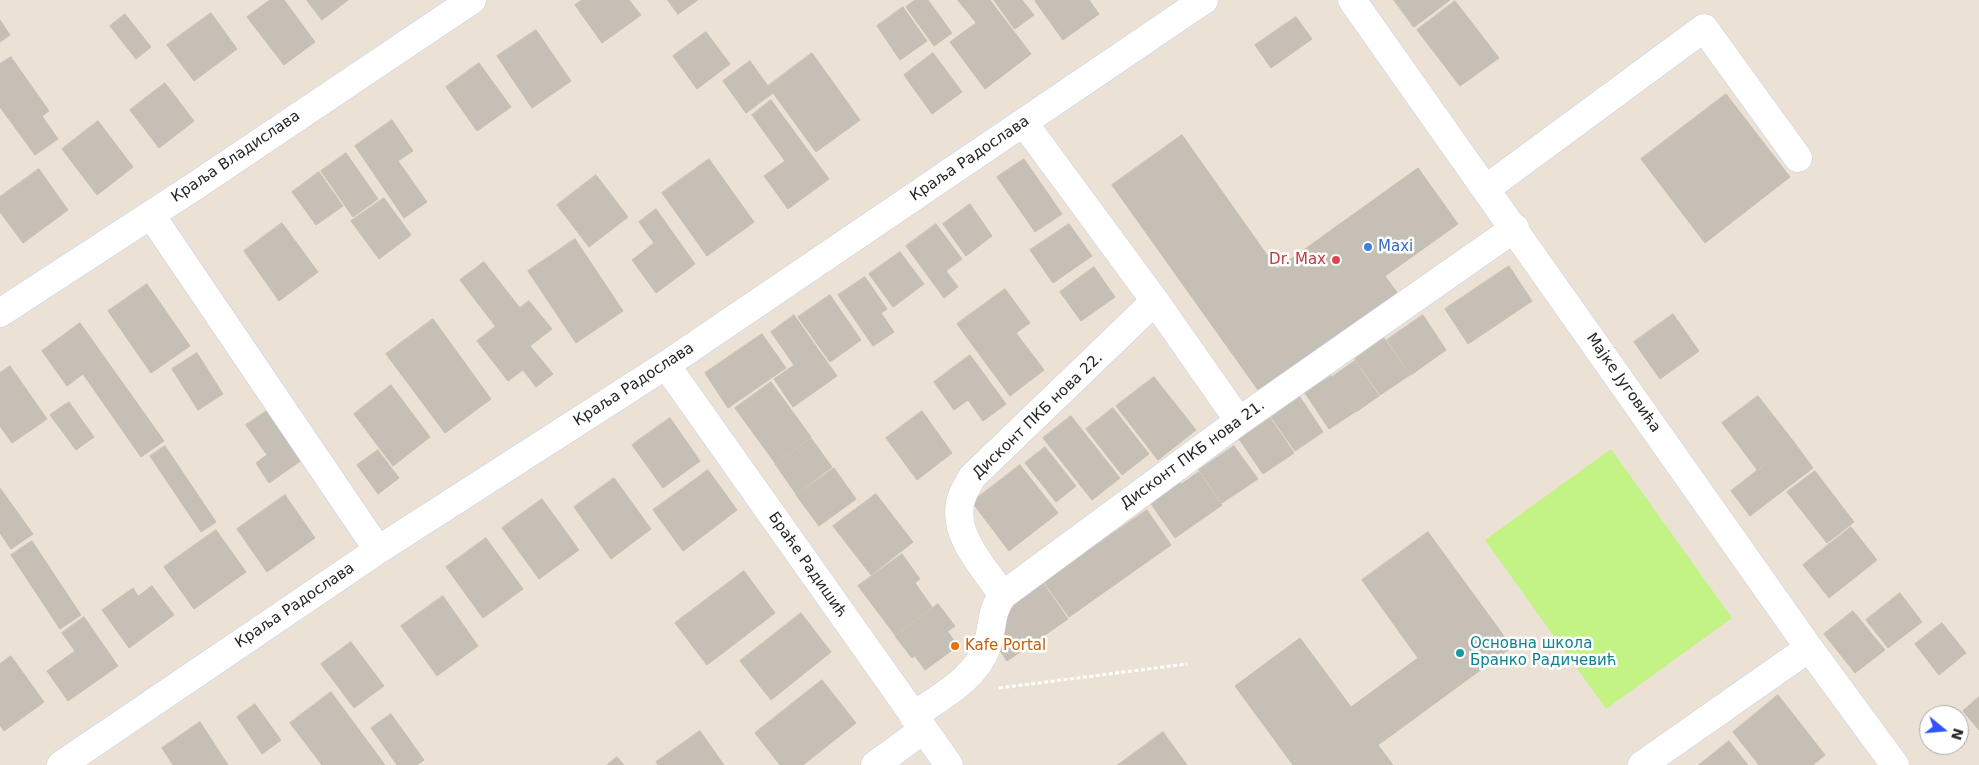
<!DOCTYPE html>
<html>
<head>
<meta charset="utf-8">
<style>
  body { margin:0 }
  #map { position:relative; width:1979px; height:765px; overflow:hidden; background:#ebe2d5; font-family:"DejaVu Sans",sans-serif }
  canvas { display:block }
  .north { position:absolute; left:1919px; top:705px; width:50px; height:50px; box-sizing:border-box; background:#fff; border:1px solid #a8a8a8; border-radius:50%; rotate:107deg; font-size:14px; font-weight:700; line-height:20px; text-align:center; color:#262626 }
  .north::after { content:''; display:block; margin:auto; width:18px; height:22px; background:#2f54ff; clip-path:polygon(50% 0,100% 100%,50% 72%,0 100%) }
</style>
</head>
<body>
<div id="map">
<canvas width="1979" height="765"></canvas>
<div class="north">N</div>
</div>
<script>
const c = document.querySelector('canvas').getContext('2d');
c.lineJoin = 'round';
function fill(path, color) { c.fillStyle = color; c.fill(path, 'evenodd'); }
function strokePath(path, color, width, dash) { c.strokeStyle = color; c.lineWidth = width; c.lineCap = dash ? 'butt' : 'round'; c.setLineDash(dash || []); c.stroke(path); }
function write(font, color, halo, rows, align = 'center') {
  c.font = font + ' "DejaVu Sans",sans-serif'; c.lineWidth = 5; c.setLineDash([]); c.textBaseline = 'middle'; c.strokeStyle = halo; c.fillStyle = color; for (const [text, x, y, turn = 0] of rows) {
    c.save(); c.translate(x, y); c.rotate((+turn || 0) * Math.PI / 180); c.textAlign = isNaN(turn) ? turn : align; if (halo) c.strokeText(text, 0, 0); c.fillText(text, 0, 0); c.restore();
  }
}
const pitch = new Path2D(`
  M1611 449 1732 618 1606 709 1485 540Z`);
const building = new Path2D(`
  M270 0H284L315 42 284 65 247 17Z
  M307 0H348L322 20Z
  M582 0H629L641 15 602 43 575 5Z
  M668 0H698L678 14Z
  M915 0H928L952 33 934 46 906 7Z
  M958 0H990L1031 54 985 89 950 42 976 23Z
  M994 0H1022L1034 15 1015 29Z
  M1036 0H1089L1099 14 1063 40 1035 1Z
  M1394 0H1450L1414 27Z
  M1455 1 1499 58 1460 86 1417 30Z
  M903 7 927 41 900 60 877 26Z
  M211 13 237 49 194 81 167 45Z
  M125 14 151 47 136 59 110 26Z
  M1296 17 1312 39 1271 68 1255 45Z
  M0 20 10 35 0 42Z
  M536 30 571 81 532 108 497 56Z
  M706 32 730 64 697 89 673 56Z
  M812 53 860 120 816 152 768 86Z
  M933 53 962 92 932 114 904 75Z
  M11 57 49 111 42 116 58 139 35 155 0 107V64Z
  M750 61 773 93 746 113 723 81Z
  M479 63 511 107 477 131 446 87Z
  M165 83 194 121 159 148 130 110Z
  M1726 94 1790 177 1705 243 1641 159Z
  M771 100 829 179 788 209 764 176 785 161 752 115Z
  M392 120 413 151 398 161 427 202 404 218 355 146Z
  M98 121 133 167 97 195 62 149Z
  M1182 135 1277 269 1418 168 1458 224 1385 276 1401 298 1263 397 1112 185Z
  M346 153 378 199 353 217 321 171Z
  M709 159 754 222 707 256 662 193Z
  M1024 159 1062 214 1035 232 997 177Z
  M39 169 68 210 23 243 0 212V197Z
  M319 172 343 206 316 225 292 192Z
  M596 175 628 217 589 247 557 205Z
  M384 198 411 235 379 259 351 221Z
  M970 204 992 236 966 256 943 224Z
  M656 209 695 264 656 293 632 260 654 243 639 222Z
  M282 223 318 272 279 301 244 251Z
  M936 224 962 259 946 271 958 287 944 298 906 246Z
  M1069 224 1092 256 1053 283 1030 250Z
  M575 239 623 311 576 343 528 271Z
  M900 252 924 284 893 307 869 274Z
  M484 262 520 308 496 327 460 280Z
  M1509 266 1532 301 1468 344 1445 309Z
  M1094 267 1115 297 1081 321 1060 292Z
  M865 277 887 309 881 313 894 332 873 346 838 295Z
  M147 284 190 346 151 373 108 311Z
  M1005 289 1030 323 1016 333 1044 370 1010 396 957 324Z
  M830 295 861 340 830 362 798 317Z
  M529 301 552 329 530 346 553 374 536 387 523 370 508 381 477 341Z
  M1673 314 1699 351 1660 379 1634 342Z
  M794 315 837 376 793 407 774 379 794 365 771 332Z
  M1423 315 1446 350 1411 375 1387 340Z
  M433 319 491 399 445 433 386 354Z
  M80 323 164 441 141 457 83 374 67 386 42 351Z
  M762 334 786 368 728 408 705 373Z
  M1384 338 1410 375 1380 395 1355 359Z
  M197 353 223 394 198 410 172 369Z
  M970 355 1006 404 983 421 968 400 954 410 934 382Z
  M1355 361 1379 396 1356 412 1332 377Z
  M10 366 47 419 12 443 0 426V373Z
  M1331 376 1355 412 1329 429 1305 393Z
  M1154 377 1196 430 1158 460 1116 406Z
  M771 382 811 437 775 463 735 408Z
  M391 385 430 437 393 466 354 414Z
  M1758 396 1794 442 1758 471 1722 423Z
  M1300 397 1323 432 1295 451 1271 417Z
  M69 402 94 437 76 450 50 415Z
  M1113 408 1149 454 1122 475 1086 429Z
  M268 410 302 460 269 483 256 463 267 455 246 425Z
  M922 411 952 453 917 480 886 438Z
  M1071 416 1120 478 1092 500 1043 438Z
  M670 418 700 461 663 488 632 445Z
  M1270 418 1294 453 1263 474 1239 439Z
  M811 438 832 467 796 494 775 464Z
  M1794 442 1813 468 1750 516 1731 491Z
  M165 446 216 522 201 532 150 456Z
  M1234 446 1258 479 1222 503 1199 470Z
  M1045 447 1076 486 1056 502 1025 463Z
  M378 450 399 478 378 494 357 465Z
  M1020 465 1058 513 1009 551 972 502Z
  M834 468 856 499 819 526 796 495Z
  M708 470 737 510 683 551 653 510Z
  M1815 471 1854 522 1827 543 1787 492Z
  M1199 472 1222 505 1175 538 1149 501 1178 480 1181 484Z
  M614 478 651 529 611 559 574 507Z
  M0 488 33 534 11 549 0 533Z
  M876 494 913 542 871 575 833 526Z
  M285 495 315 538 267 572 237 529Z
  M542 499 579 550 539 579 502 528Z
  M1147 510 1171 545 1137 569 1112 534Z
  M1851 527 1877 560 1829 598 1803 565Z
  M216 530 246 572 194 609 164 567Z
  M1428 532 1512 647 1378 745 1393 765H1293L1235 686 1300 638 1351 707 1418 658 1362 580Z
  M1112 534 1137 569 1103 593 1078 558Z
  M486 538 523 589 483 618 446 567Z
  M32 541 81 615 60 629 11 555Z
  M902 554 920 579 877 611 858 586Z
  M1078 558 1103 593 1069 617 1044 582Z
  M744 571 775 613 707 665 675 623Z
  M1041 580 1068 619 1007 661 996 645 1004 606Z
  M915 583 932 607 895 635 877 611Z
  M152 586 174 615 129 648 102 610 133 588 138 596Z
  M1900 593 1922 622 1888 648 1866 620Z
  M443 596 478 646 437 676 401 626Z
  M938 604 955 626 912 658 895 636Z
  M1853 611 1885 650 1855 673 1824 634Z
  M801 613 831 652 771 700 740 661Z
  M84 617 118 666 68 701 47 671 75 651 62 633Z
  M1942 623 1966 653 1939 675 1915 644Z
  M948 632 958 646 925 670 915 656Z
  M351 642 384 686 354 708 321 664Z
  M11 656 44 702 4 731 0 725V664Z
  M822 680 856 723 803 765H780L755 733Z
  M331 692 385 765H322L290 723Z
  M1778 695 1825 755 1813 765H1759L1733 732Z
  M1979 697V730L1963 711Z
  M255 704 281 740 262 754 237 717Z
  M391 714 424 760 417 765H397L371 728Z
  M200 722 228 765H173L162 748Z
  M700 731 724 765H658L656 762Z
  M1163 732 1187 765H1118Z
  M1729 741 1748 765H1699Z
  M617 757 624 765H607Z`);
const path = new Path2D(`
  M999 688 1187 664`);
const minor = new Path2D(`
  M1352 0 1809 648 1895 765
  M1024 123 1155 301 1239 421
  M1487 188 1704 28 1798 158
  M151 215 378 550
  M0 313 195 186 472 0
  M666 365 949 765
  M1003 595C984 568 947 530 963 494 965 489 969 483 972 477L1155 301
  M913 716C940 697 977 678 987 646 994 625 989 614 1003 595L1239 421 1515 228
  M61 765 378 550 666 365 1204 0
  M875 765 923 730
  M1642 765 1809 648`);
const markers = [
  [1368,247,5,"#3f7fe0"],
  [1336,260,5,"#e0444e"],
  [955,646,5,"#e8710a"],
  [1460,653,5,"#0f9aa8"]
];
const streetNames = [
  ["Краља Владислава",236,157,-34],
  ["Краља Радослава",970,159,-34],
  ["Мајке Југовића",1623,383,55],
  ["Краља Радослава",634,385,-33],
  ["Дисконт ПКБ нова 22.",1038,416,-44],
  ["Дисконт ПКБ нова 21.",1193,455,-36],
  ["Браће Радишић",807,565,55],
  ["Краља Радослава",295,606,-34]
];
const shopNames = [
  ["Maxi",1378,247]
];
const healthNames = [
  ["Dr. Max",1326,260]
];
const cultureNames = [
  ["Основна школа",1470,644],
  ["Бранко Радичевић",1470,661]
];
const foodNames = [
  ["Kafe Portal",965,646]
];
fill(pitch, '#c3f285');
fill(building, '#c6bfb6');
strokePath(building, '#c6beb0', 1);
strokePath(minor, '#cbcfe2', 29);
strokePath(path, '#fff', 3, [4, 2.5]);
strokePath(minor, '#fff', 28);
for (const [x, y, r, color] of markers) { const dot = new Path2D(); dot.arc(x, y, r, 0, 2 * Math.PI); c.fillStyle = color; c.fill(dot); strokePath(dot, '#fff', 2); }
write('15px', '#262626', '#fff', streetNames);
write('15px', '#366cbe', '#fff', shopNames, 'left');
write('15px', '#be3a42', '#fff', healthNames, 'right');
write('15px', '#0d838f', '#fff', cultureNames, 'left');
write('15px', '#c56008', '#fff', foodNames, 'left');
</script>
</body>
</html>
